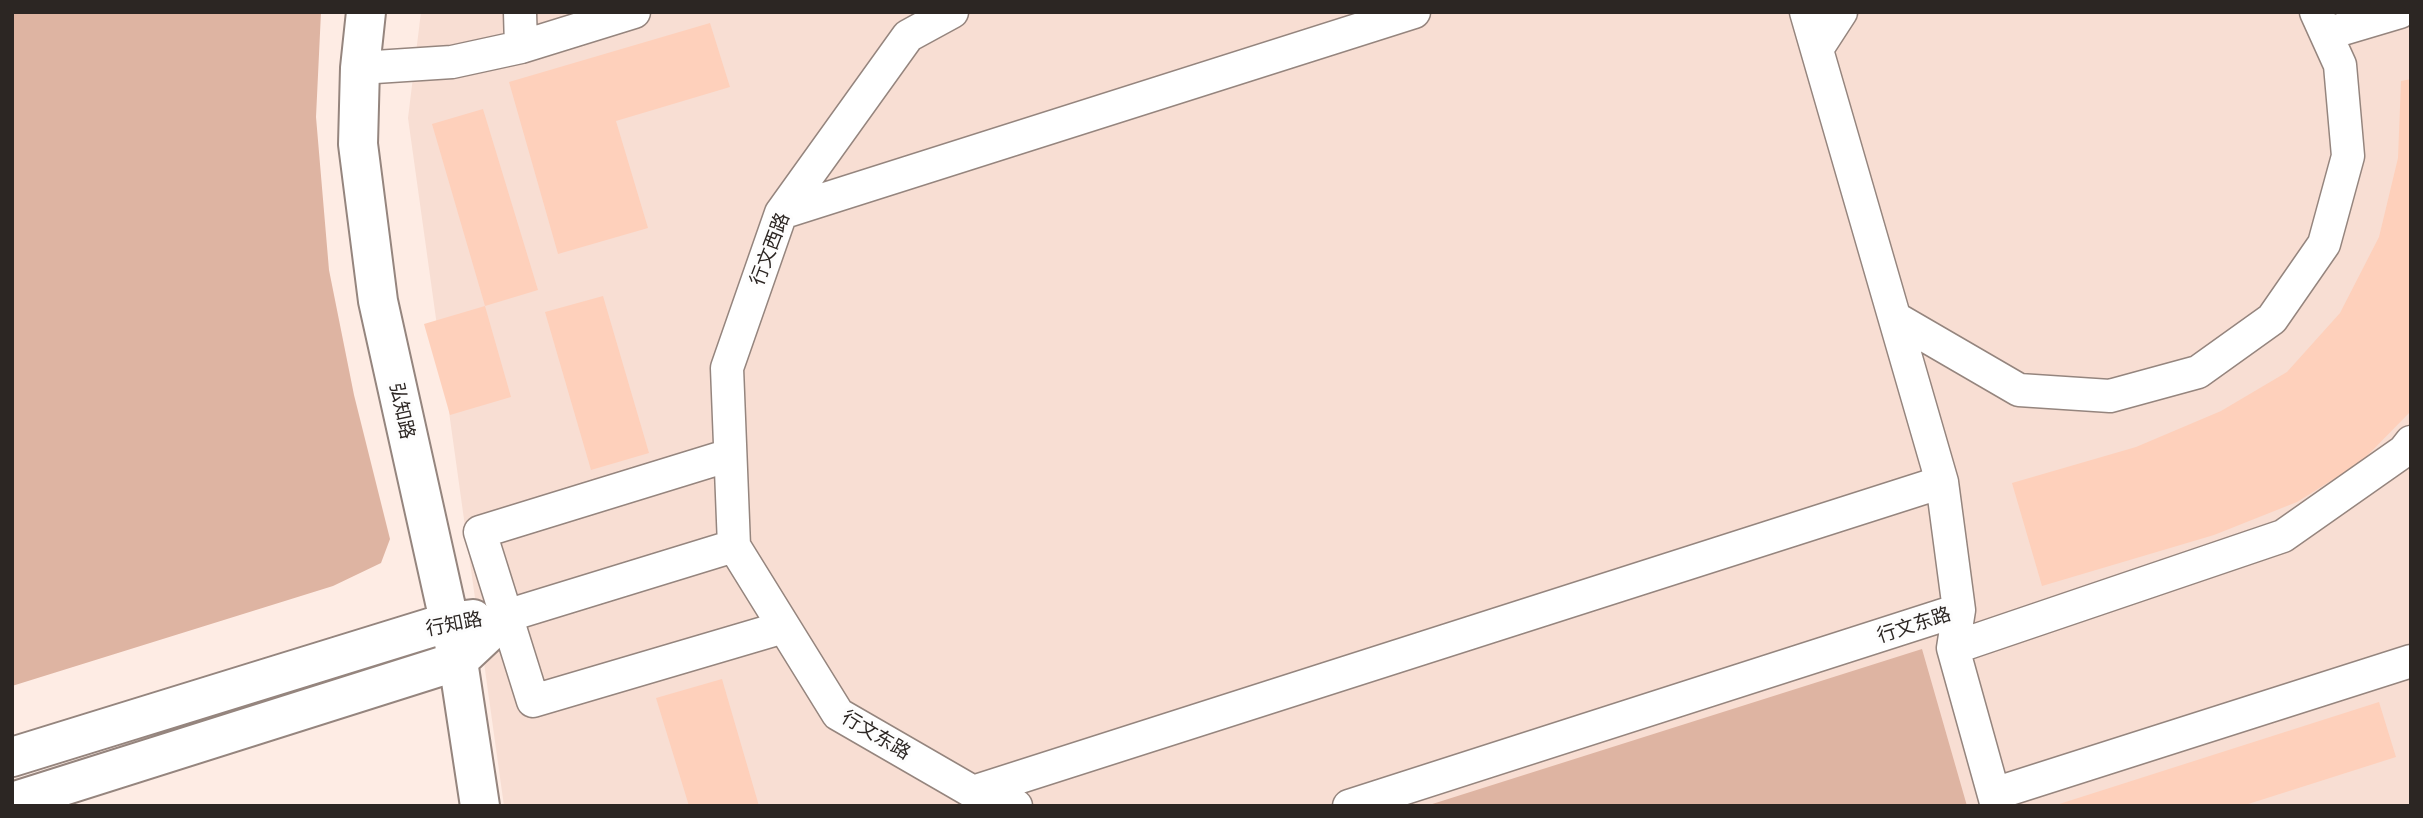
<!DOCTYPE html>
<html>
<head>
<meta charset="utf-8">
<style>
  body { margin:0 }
  #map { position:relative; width:2423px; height:818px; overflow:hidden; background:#feece4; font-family:Lato,sans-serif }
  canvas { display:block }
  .frame { position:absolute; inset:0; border:14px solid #2c2623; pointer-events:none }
</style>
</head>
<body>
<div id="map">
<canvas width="2423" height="818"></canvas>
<div class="frame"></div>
</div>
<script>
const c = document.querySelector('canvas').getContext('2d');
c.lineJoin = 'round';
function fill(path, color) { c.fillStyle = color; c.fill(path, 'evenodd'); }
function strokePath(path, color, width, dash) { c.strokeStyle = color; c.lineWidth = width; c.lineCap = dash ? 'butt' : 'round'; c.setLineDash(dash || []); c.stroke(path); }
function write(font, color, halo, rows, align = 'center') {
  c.font = font + ' Lato,"Noto Sans SC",sans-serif'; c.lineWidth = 6; c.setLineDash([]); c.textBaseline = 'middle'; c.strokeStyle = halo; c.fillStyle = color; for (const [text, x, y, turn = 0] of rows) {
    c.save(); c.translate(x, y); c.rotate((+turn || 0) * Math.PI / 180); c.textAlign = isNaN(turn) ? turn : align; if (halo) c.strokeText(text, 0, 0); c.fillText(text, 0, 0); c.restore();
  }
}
const built = new Path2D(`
  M421 12H2411V806H504L408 118Z`);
const green = new Path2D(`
  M12 12H321L316 117 329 270 354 395 390 539 381 563 333 586 12 686Z
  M1922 649 1967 806H1426Z`);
const building = new Path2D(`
  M710 23 730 87 616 121 648 228 558 254 509 82Z
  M2411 79V411L2361 462 2297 502 2214 535 2042 586 2012 483 2136 447 2221 411 2287 372 2340 313 2379 237 2398 158 2401 81Z
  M483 109 538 290 485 306 432 124Z
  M603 296 649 453 591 470 545 312Z
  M485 306 511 397 450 415 424 324Z
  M722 679 759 806H689L656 698Z
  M2379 702 2396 757 2242 806H2053Z`);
const minor = new Path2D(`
  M520 12 521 47
  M952 12 908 36 781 213 727 368 734 546 838 714 973 792 1016 806
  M1806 12 1942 482 1959 610
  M2326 34 2400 12
  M1817 49 1841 12
  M360 68 452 62 521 47 634 12
  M781 213 1414 12
  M1895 318 2019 390 2110 396 2198 372 2272 319 2324 244 2348 156 2340 65 2316 12
  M730 455 480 532 533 701 784 627
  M506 616 734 546
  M1953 648 1997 806
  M973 792 1942 482
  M1994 794 2411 661
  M1349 806 1959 610 1953 648 2283 536 2404 451 2411 442`);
const tertiary = new Path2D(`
  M366 12 360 68 358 144 378 301 458 661 480 806
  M12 757 449 622 473 619
  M12 802 458 661 506 616`);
const streetNames = [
  ["行文西路",770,249,-69],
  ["弘知路",402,411,78],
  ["行知路",454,624,-11],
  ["行文东路",1914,625,-18],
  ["行文东路",876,735,31]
];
fill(built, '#f8ded3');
fill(green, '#deb4a2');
fill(building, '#fed0bb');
strokePath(minor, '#95857e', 35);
strokePath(tertiary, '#95857e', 42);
strokePath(minor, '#fff', 32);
strokePath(tertiary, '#fff', 38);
write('19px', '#2c2623', '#fdfdfd', streetNames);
</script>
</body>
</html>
